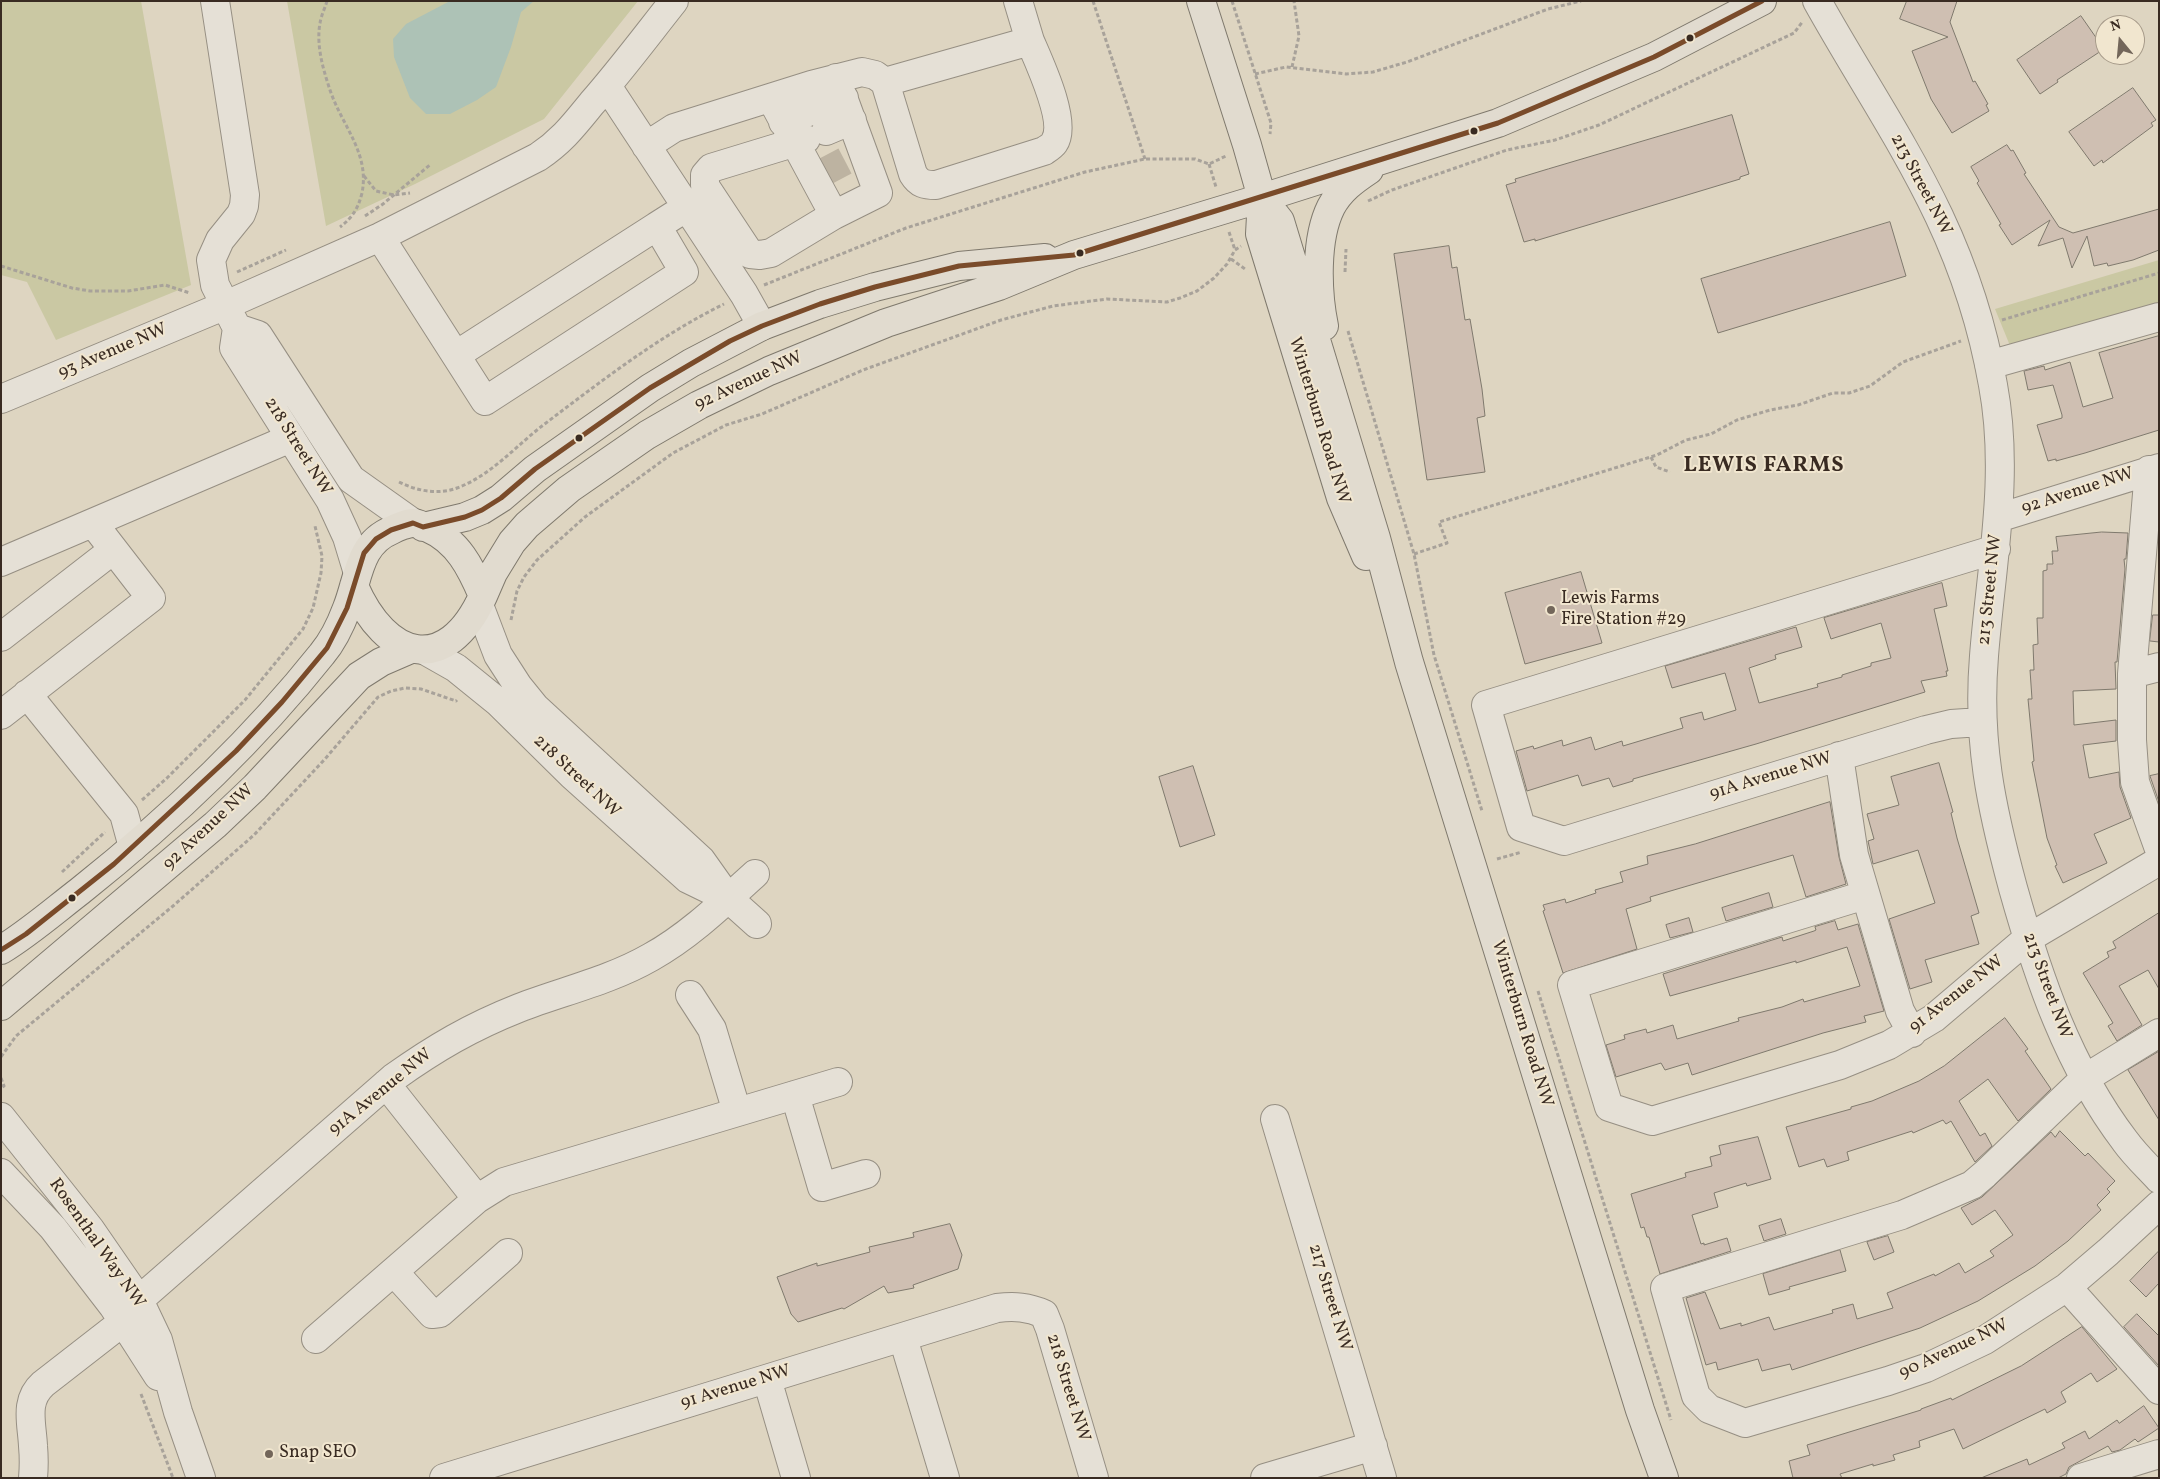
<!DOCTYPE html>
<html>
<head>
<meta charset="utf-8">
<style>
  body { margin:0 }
  #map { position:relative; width:2160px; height:1479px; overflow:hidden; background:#ded5c1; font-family:Vollkorn,serif }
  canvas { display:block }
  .frame { position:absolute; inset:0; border:2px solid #392b22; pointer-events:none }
  .north { position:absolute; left:2095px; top:15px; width:50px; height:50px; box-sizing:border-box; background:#f1e6cf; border:1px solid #a79b8a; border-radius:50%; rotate:343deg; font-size:14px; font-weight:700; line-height:20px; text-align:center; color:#392b22 }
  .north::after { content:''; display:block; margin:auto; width:18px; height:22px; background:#73665a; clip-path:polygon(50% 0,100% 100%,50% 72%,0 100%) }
</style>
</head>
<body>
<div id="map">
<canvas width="2160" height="1479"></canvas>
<div class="frame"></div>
<div class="north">N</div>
</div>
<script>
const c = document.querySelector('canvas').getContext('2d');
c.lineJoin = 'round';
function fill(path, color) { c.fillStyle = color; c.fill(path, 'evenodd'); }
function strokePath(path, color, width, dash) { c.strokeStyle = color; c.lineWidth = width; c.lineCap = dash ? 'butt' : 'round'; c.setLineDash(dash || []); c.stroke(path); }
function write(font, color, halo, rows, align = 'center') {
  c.font = font + ' Vollkorn,serif'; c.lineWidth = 4; c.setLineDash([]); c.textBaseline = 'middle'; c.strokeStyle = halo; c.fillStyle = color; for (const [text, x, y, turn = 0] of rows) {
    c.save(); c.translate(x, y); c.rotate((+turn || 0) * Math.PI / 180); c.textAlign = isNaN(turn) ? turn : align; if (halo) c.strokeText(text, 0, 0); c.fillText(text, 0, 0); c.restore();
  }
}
const green = new Path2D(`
  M1 1H141L191 285 56 340 27 282 1 275Z
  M287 1H638L544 119 415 184 326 226Z
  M2159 260V308L2013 353 1995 309Z`);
const water = new Path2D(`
  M450 1H534L521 12 511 47 496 87 477 100 450 114H426L410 98 394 57 393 39 406 24Z`);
const building = new Path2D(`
  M1907 1H1957L1950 22 1973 82 1975 81 1988 104 1986 105 1989 111 1952 133 1931 99 1912 51 1948 37 1900 19Z
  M2081 16 2104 49 2057 80 2058 82 2040 94 2017 60Z
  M2133 88 2156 120 2151 123 2153 126 2103 163 2102 160 2094 166 2069 132Z
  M1732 115 1749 174 1740 177V179L1535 241V239L1524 242 1506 185 1516 182 1515 179 1548 169Z
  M2007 145 2011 151 2013 150 2026 173 2024 174 2059 227 2073 233 2159 209V250L2133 260 2108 266 2107 263 2094 266 2087 236 2072 268 2063 238 2038 246 2050 220 2012 245 1999 225 2001 224 1977 183 1979 181 1971 167Z
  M1890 222 1906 276 1718 333 1701 279Z
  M1449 246 1452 268 1457 267 1465 320 1470 319 1482 389 1485 416 1477 418 1485 472 1427 480 1394 254Z
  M2159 336V430L2085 453 2056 461V459L2048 461 2037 425 2062 418V415L2053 385 2028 390 2024 371 2044 366 2045 370 2070 362 2083 407 2113 398 2099 353Z
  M2102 532 2128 533 2126 559H2124L2125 569 2117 662H2115L2116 689 2073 691 2074 725 2116 720V741L2083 745 2089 778 2119 772 2120 787 2131 818 2094 834 2107 863 2063 883 2055 866 2057 865 2047 838 2032 762 2034 761 2028 699H2032L2030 670H2034L2033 645 2038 644 2037 618H2043V571L2047 570V564H2053L2052 551H2058L2056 537Z
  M1581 572 1602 643 1525 664 1505 593Z
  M1942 583 1947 606 1934 609 1948 671H1946L1947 676 1921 681 1925 692 1756 744 1633 779V781L1613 787 1609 778 1582 786 1578 775 1527 791 1516 751 1533 746 1534 749 1562 740 1563 746 1591 737 1595 750 1622 741 1623 746 1683 728 1680 718 1702 712 1704 720 1736 710 1725 673 1672 688 1665 666 1796 627 1802 647 1775 655 1776 659 1749 668 1759 703 1818 687 1817 684 1842 677V675L1871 666V663L1891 658 1881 623 1831 639 1824 618Z
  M2153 615H2159V642L2150 641Z
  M1939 763 1953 812 1951 813 1957 838 1979 913 1971 916 1979 944 1925 960 1932 982 1910 989 1889 919 1935 903 1918 850 1873 864 1868 841 1874 839 1867 814 1899 805 1891 777Z
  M1193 766 1215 835 1180 847 1159 777Z
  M2159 774V802L2150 776Z
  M1830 802 1839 857 1846 884 1806 897 1793 855 1650 897 1651 901 1626 909 1637 949 1563 973 1543 911 1545 910 1543 905 1565 899 1566 903 1596 893 1595 890 1623 882 1620 872 1648 864 1647 856 1695 844Z
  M1769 893 1773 907 1726 921 1722 908Z
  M2159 913V989L2148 970 2119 986 2142 1025 2117 1041 2108 1026 2113 1023 2083 973 2109 957 2107 952 2116 948 2113 942Z
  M1689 918 1693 932 1670 938 1666 925Z
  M1835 921 1838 930 1858 924 1884 1011 1864 1016 1866 1022 1823 1033 1692 1075 1688 1063 1665 1070 1661 1063 1616 1077 1606 1045 1625 1039 1624 1035 1646 1029 1647 1033 1673 1025 1677 1039 1739 1021 1738 1018 1782 1007 1803 999 1804 1002 1860 986 1847 947 1796 963V961L1670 996 1663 974 1782 937 1783 941 1814 931 1816 930 1815 927Z
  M2005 1018 2028 1049 2025 1051 2051 1089 2018 1121 1988 1079 1959 1101 1980 1136 1985 1133 1992 1146 1975 1162 1951 1121 1946 1124 1943 1120 1913 1133 1912 1131 1847 1152 1849 1160 1827 1167 1824 1159 1799 1167 1786 1127 1851 1109V1107L1872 1101 1919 1081 1944 1066Z
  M2158 1052H2159V1120L2128 1070Z
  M2060 1131 2085 1156 2088 1153 2115 1181 2107 1189 2110 1192 2097 1205 2101 1210 2068 1241 2035 1266 1978 1301 1920 1328 1792 1370 1790 1364 1762 1371 1758 1359 1718 1370 1716 1362 1706 1365 1686 1298 1705 1292 1720 1329 1741 1323V1326L1769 1317 1774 1330 1833 1313 1832 1310 1853 1304 1857 1319 1893 1308 1887 1293 1934 1274 1935 1276 1959 1263 1965 1273 1994 1256 1990 1251 2013 1235 1995 1210 1972 1225 1961 1208 1982 1197 2051 1132 2055 1137Z
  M1758 1137 1771 1179 1747 1186 1746 1183 1714 1193 1718 1207 1692 1215 1701 1244 1704 1243V1245L1727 1238 1731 1251 1660 1274 1649 1237H1647L1644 1227 1641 1228 1631 1194 1686 1177 1685 1173 1712 1166 1710 1157 1721 1154 1719 1146Z
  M1781 1219 1786 1234 1764 1241 1759 1226Z
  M950 1224 962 1255 958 1269 913 1285 914 1288 888 1293 884 1286 844 1309 842 1308 798 1322 791 1314 777 1277 817 1263V1266L870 1252 869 1247 914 1237 913 1233Z
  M1888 1236 1894 1252 1874 1260 1867 1242Z
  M1840 1250 1846 1271 1789 1287 1790 1289 1769 1295 1763 1274Z
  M2159 1251V1283L2146 1297 2130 1281Z
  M2137 1314 2159 1336V1366L2124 1327Z
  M2082 1327 2117 1369 2097 1382 2091 1373 2061 1392 2066 1402 2047 1413 2045 1409 1963 1449 1954 1429 1919 1441 1920 1447 1893 1455 1895 1460 1873 1466V1464L1840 1474 1842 1478H1793L1789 1461 1810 1455 1807 1445 1921 1410V1409L1951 1398 1952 1400 2021 1366Z
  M2144 1406 2159 1428 2138 1442 2135 1439 2120 1450 2112 1452 2108 1446 2069 1467 2066 1474 2058 1478H1981L2027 1459 2029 1465 2065 1448 2062 1443 2085 1431 2089 1439 2117 1420 2119 1423Z`);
const minorTunnel = new Path2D(`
  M826 171 845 161`);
const path = new Path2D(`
  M327 1C325 8 321 16 320 23 316 45 323 69 330 90 342 126 370 153 362 193 358 209 352 218 340 227
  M1093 1 1145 159
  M1232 1 1271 123 1270 134
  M1292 67 1299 36 1294 1
  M1255 74 1286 67 1346 74 1373 72 1407 62 1548 9 1581 1
  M1209 164 1216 187
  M364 176 376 191 394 195 410 193
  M1368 201 1392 190 1507 150 1555 140 1599 125 1794 33 1803 21
  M365 216 383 204 431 164
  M1229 232 1235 250
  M1231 259 1245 269
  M1 266 72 288 90 291H128L165 285 190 293
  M237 272 286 250
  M1345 272 1346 249
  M764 285 906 228 1085 172 1145 159H1195L1209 164 1226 156
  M2002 320 2159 273
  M1348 331 1414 554 1434 655 1482 811
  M1651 457 1656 467 1670 472
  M399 482C417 491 438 495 457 488 490 476 515 447 542 426 600 382 659 336 724 304
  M1414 554 1447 543 1439 522 1657 455 1686 440 1711 434 1737 420 1770 410 1798 405 1833 393H1849L1870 386 1903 362 1961 341
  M511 620 517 591 524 577 537 560 585 517 673 453 726 425 762 414 863 370 1001 320 1053 306 1107 299 1167 302 1180 298 1197 291 1214 278 1227 264 1235 250 1241 246
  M142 800 167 778 245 700 303 629 313 608 321 573 322 556 315 526
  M1497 859 1522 852
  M62 872 105 832
  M1538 991 1671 1420
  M1 1057 16 1036 173 906 254 835 325 759 378 697 391 691 405 688 421 689 456 701 457 700
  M1 1078 4 1086 1 1088
  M141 1394 173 1478`);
const minor = new Path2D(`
  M215 1 245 195 244 206 241 214 220 240 211 260 215 285 237 328 234 348 330 500 347 537 357 570
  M1817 1C1857 73 1904 142 1939 216 1964 269 1983 328 1993 385 2010 476 1991 566 1984 656 1977 741 1991 807 2013 888 2038 977 2068 1066 2125 1141 2135 1155 2148 1167 2159 1179
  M885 82 913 174C919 184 925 185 936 185L1044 151C1047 149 1052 146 1054 143 1068 123 1039 62 1030 41
  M607 86 744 294 762 326
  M771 98 834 215 878 193 836 78
  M783 122 844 98
  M826 131 852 120
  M806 139 711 168 705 175V186L750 254 760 255 771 253 834 215
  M646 146 674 128 811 85 862 72 875 75 885 82 1030 41 1018 1
  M380 237 485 401 684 272 657 226 687 207
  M237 328 258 335 351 479 413 523
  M456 355 657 226
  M1989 365 2159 317
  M1 399 226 305 380 237 538 157C562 141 574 125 592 103 621 70 647 35 674 1
  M2149 470 2132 674V740L2135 782 2159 849
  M1998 518 2159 468
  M1 562 291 438
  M479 605 498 655 518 686 535 707 701 860 728 898 757 924
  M1 637 113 550
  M426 651 456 668 498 702 572 775 688 879 727 898
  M2132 674 2159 667
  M27 694 124 814 133 847
  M1 715 151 598 93 523
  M1981 722 1951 724 1926 730 1564 841 1521 827 1486 705 1996 549
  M1839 756 1854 855 1900 1011 1912 1033
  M1865 895 1572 985 1609 1107 1652 1121 1840 1065 1889 1045 1934 1018 2027 939 2159 861
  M690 995 712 1029 737 1112
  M2159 1033 2084 1079 1985 1174 1972 1185 1902 1215 1665 1288 1696 1396 1709 1409 1745 1423 1888 1381 1926 1368 1985 1340 2067 1287 2108 1252 2159 1205
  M386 1084 477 1199 504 1182 838 1082
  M795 1095 822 1187 866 1174
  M1 1117 90 1229 139 1300 158 1340 178 1412 201 1478
  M1275 1119 1382 1478
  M1 1173 53 1228 113 1306 158 1376
  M394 1272 432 1314 440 1313 508 1253
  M2067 1287 2159 1390
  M139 1300 393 1078C435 1048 471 1027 519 1008 563 991 609 981 651 957 689 936 722 904 755 874
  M903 1338 945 1478
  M316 1339 477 1199
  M767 1379 796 1478
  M33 1478C34 1467 34 1457 33 1446 32 1423 24 1401 43 1384L124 1321
  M444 1478 997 1308C1015 1306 1028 1307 1044 1314L1050 1329 1094 1478
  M1265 1478 1373 1446
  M2081 1478 2159 1454`);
const major = new Path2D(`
  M1201 1 1247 145 1262 198 1260 234 1341 498 1366 556
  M1262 198 1280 221 1376 538 1409 662 1640 1410 1664 1478
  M1324 326C1317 292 1315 239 1331 207 1340 190 1354 180 1369 170
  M423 527 465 517 482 510 501 498 535 469 650 388 691 363 762 326 820 304 875 287 959 266 1045 258
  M483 596 493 573 512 542 527 525 569 489 647 435 699 405 769 371 886 323 999 286 1074 255 1262 198 1498 123 1654 57 1762 1
  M1 950C29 933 54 911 80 891 168 821 252 742 322 654 333 641 341 624 347 608 359 578 358 544 392 530 397 527 408 523 413 523 418 523 424 527 428 528 458 541 471 568 483 596 446 677 386 660 354 586
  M1 1006 215 825 255 787 359 676 381 662 411 649`);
const bus1 = new Path2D(`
  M1 950 26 934 114 864 236 751 282 702 327 648 347 608 364 553 376 539 391 530 413 523 423 527 465 517 482 510 501 498 535 469 650 388 730 341 762 326 820 304 875 287 959 266 1074 255 1498 123 1654 57 1762 1`);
const markers = [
  [1690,38,4.5,"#392b22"],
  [1474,131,4.5,"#392b22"],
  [1080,253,4.5,"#392b22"],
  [579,438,4.5,"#392b22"],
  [1551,610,5,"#73665a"],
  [72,898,4.5,"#392b22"],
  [269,1454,5,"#73665a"]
];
const streetNames = [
  ["213 Street NW",1920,185,62],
  ["93 Avenue NW",113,352,-23],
  ["92 Avenue NW",749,382,-25],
  ["Winterburn Road NW",1318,421,73],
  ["218 Street NW",297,447,58],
  ["92 Avenue NW",2078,492,-18],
  ["213 Street NW",1991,590,-84],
  ["218 Street NW",576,777,43],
  ["91A Avenue NW",1771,777,-17],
  ["92 Avenue NW",209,828,-43],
  ["213 Street NW",2046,986,70],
  ["91 Avenue NW",1957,995,-38],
  ["Winterburn Road NW",1521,1024,73],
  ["91A Avenue NW",381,1093,-39],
  ["Rosenthal Way NW",96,1244,55],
  ["217 Street NW",1329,1298,73],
  ["90 Avenue NW",1954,1350,-25],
  ["91 Avenue NW",736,1388,-17],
  ["218 Street NW",1067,1388,73]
];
const poiNames = [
  ["Lewis Farms",1561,600],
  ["Fire Station #29",1561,621],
  ["Snap SEO",279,1454]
];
const districtNames = [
  ["LEWIS FARMS",1764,467]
];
fill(green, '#cac8a3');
fill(water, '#adc2b6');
fill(building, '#cfbfb2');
strokePath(building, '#7f796d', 1);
strokePath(minorTunnel, '#bdb3a1', 28, [28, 14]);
strokePath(minor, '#968f83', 30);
strokePath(major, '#7f796d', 30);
strokePath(path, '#a8a29a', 3, [4, 2.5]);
strokePath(minor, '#e5e0d6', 28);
strokePath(major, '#e1dbcf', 28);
strokePath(bus1, '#7a4b2a', 5);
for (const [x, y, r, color] of markers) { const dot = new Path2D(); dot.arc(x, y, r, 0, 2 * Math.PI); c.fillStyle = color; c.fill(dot); strokePath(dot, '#f1e6cf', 2); }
write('18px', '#392b22', '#f1e6cf', streetNames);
write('18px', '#392b22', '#f1e6cf', poiNames, 'left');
c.letterSpacing = '1px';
write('bold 22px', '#392b22', '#f1e6cf', districtNames);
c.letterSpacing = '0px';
</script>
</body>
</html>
